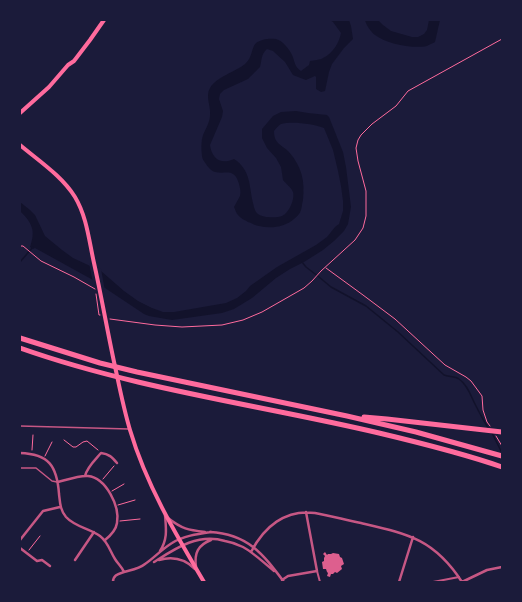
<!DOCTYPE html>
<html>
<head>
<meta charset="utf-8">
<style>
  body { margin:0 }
  #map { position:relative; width:522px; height:602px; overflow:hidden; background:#1b1b3a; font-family:Karla,sans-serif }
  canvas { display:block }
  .frame { position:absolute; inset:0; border:21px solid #1b1b3a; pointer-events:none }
</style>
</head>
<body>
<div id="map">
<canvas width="522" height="602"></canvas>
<div class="frame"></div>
</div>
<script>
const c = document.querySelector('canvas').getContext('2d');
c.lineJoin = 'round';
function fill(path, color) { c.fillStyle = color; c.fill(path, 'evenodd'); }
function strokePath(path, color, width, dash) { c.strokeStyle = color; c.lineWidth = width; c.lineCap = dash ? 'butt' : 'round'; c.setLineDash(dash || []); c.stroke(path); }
const water = new Path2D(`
  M330 20H349L351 26 353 39 344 48 332 64 329 72 325 91 321 92 316 89V77L315 76 306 80 298 77 293 75 285 62 273 51 267 49C261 54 262 60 260 67L248 79 224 90 220 94 219 99 223 111 222 117 210 145C212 159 221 165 234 159 251 170 249 186 253 203 254 207 255 212 258 214 263 218 277 218 282 216 289 213 295 199 293 192 291 187 286 184 283 180L281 167 276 158 267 148 262 138V129L273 116 281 112 296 111 308 113 327 115 329 117 343 152 346 167 351 207 348 224 344 231 334 241 323 250 304 262 290 269 276 278 252 298 234 309 222 313 172 320 149 316 144 314 93 280 35 248 33 249 30 247C36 230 32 223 20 211V202L30 210 35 215 45 236 62 250 73 258 101 271 124 291 138 301 152 308 163 312H174L226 303 237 298 246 291 250 286 277 267 316 245 327 237 335 227 339 224 343 211V201L341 186 338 171 333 150 324 128C314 124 292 121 281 124 278 126 276 128 274 131 274 144 281 144 289 152 302 167 305 181 303 200 302 203 302 207 301 210 300 214 297 216 294 219 285 227 271 229 259 226 256 226 252 223 248 222 245 220 240 218 238 215 236 213 235 209 234 207 236 203 238 200 240 196 241 192 240 188 239 184 234 167 226 175 215 172 211 171 208 167 206 164 204 161 202 159 202 156 201 149 201 141 203 135 206 128 210 122 210 115 211 106 205 96 210 88 216 77 235 72 245 64 253 57 251 48 256 43 261 39 270 38 276 39 283 41 288 48 291 53 295 60 294 67 301 71L309 65 310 61C314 60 320 60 323 58 333 53 339 43 341 33L333 22Z
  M365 20H378L383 25 391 31 412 37H418L424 34 427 30 429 20H440L435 42C433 43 429 45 427 46 413 49 387 44 375 35 371 32 366 25 365 20Z`);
const pier = new Path2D(`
  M89 263 101 269 105 291 93 283Z`);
const stream = new Path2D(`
  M20 262 33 247
  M302 262 306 267 319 277 331 287 366 306 398 332 444 375C449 377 455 376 459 379 468 385 471 397 476 406 480 414 484 421 488 428
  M492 433 502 453`);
const building = new Path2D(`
  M325 552 327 555 328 554H331L333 553 339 554 340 557 342 558 344 564 341 566 342 569 337 573 335 572 333 574H331L330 577 327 576 328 573 327 572 326 569H323L322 562 324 561V558L325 556 323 554Z`);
const path = new Path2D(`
  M20 246H23L41 261 74 277 95 289
  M326 268 363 295 395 319 445 365 466 377 471 381 482 396 483 410 487 422 490 426
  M96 294 99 315H100
  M110 319 155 325 182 327 222 325 243 320 262 312 304 288 312 281 321 271 355 240 363 228 366 216V191L358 161 356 148 358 140 361 135 372 124 396 106 408 91 502 39
  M496 436 502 446
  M64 440 73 447H76L83 442 87 441 98 450
  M32 450 33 435
  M45 456 52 442
  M103 479 114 466
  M112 491 124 484
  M118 505 135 500
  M120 521 140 519
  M29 550 40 536`);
const service = new Path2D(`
  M20 426 129 429
  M20 468H36L52 481 57 482`);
const pedestrian = new Path2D(`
  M317 571 320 582
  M433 582 459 577`);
const minor = new Path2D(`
  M20 453C49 454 57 466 59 494 60 502 60 510 66 517 75 527 89 528 100 536 108 542 110 551 115 559 118 564 122 567 124 572 131 570 139 569 145 564 154 558 162 549 172 543 183 536 197 534 211 532
  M85 476C87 467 95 460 101 453 109 454 112 457 117 463
  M58 482C66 480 80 475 88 476 106 478 120 506 117 523 116 530 110 536 105 540
  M168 518C182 529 188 530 205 532
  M210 532C248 534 263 554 284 582
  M20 540 43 511 60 507
  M20 548 37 561 42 560 50 566
  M160 551C168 539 166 528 165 515
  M251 552C264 527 285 509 315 513 331 516 346 520 361 523 408 534 434 539 462 582
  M75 560 94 532
  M159 560C173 556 185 559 195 569
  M154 562C176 548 198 533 225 541 231 542 237 544 243 547 254 553 264 563 274 571
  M196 567C194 553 198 545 211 540
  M282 580 288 576 317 571 306 512
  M113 582C113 575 118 574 124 572
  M399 582 413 537
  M462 582 487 570 502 567`);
const secondary = new Path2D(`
  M20 113 49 87 68 65 74 61 90 40 104 20
  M20 145C39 161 62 176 75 197 87 217 89 241 94 263 102 299 108 335 116 371 120 390 124 410 130 430 146 484 175 533 204 582`);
const motorway = new Path2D(`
  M20 338 100 363 137 372 347 416 416 432 502 456
  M20 348C136 389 260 405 379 433 421 443 462 453 502 467
  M364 417 387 419 502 432`);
fill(water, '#12122b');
fill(pier, '#1b1b3a');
strokePath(stream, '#12122b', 1.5);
fill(building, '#dd5f8e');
strokePath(path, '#ff6b9d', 1);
strokePath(service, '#c65784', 1.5);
strokePath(pedestrian, '#c65784', 2);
strokePath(minor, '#c65784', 2.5);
strokePath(secondary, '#ff6b9d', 4);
strokePath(motorway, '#ff6b9d', 5);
</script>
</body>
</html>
